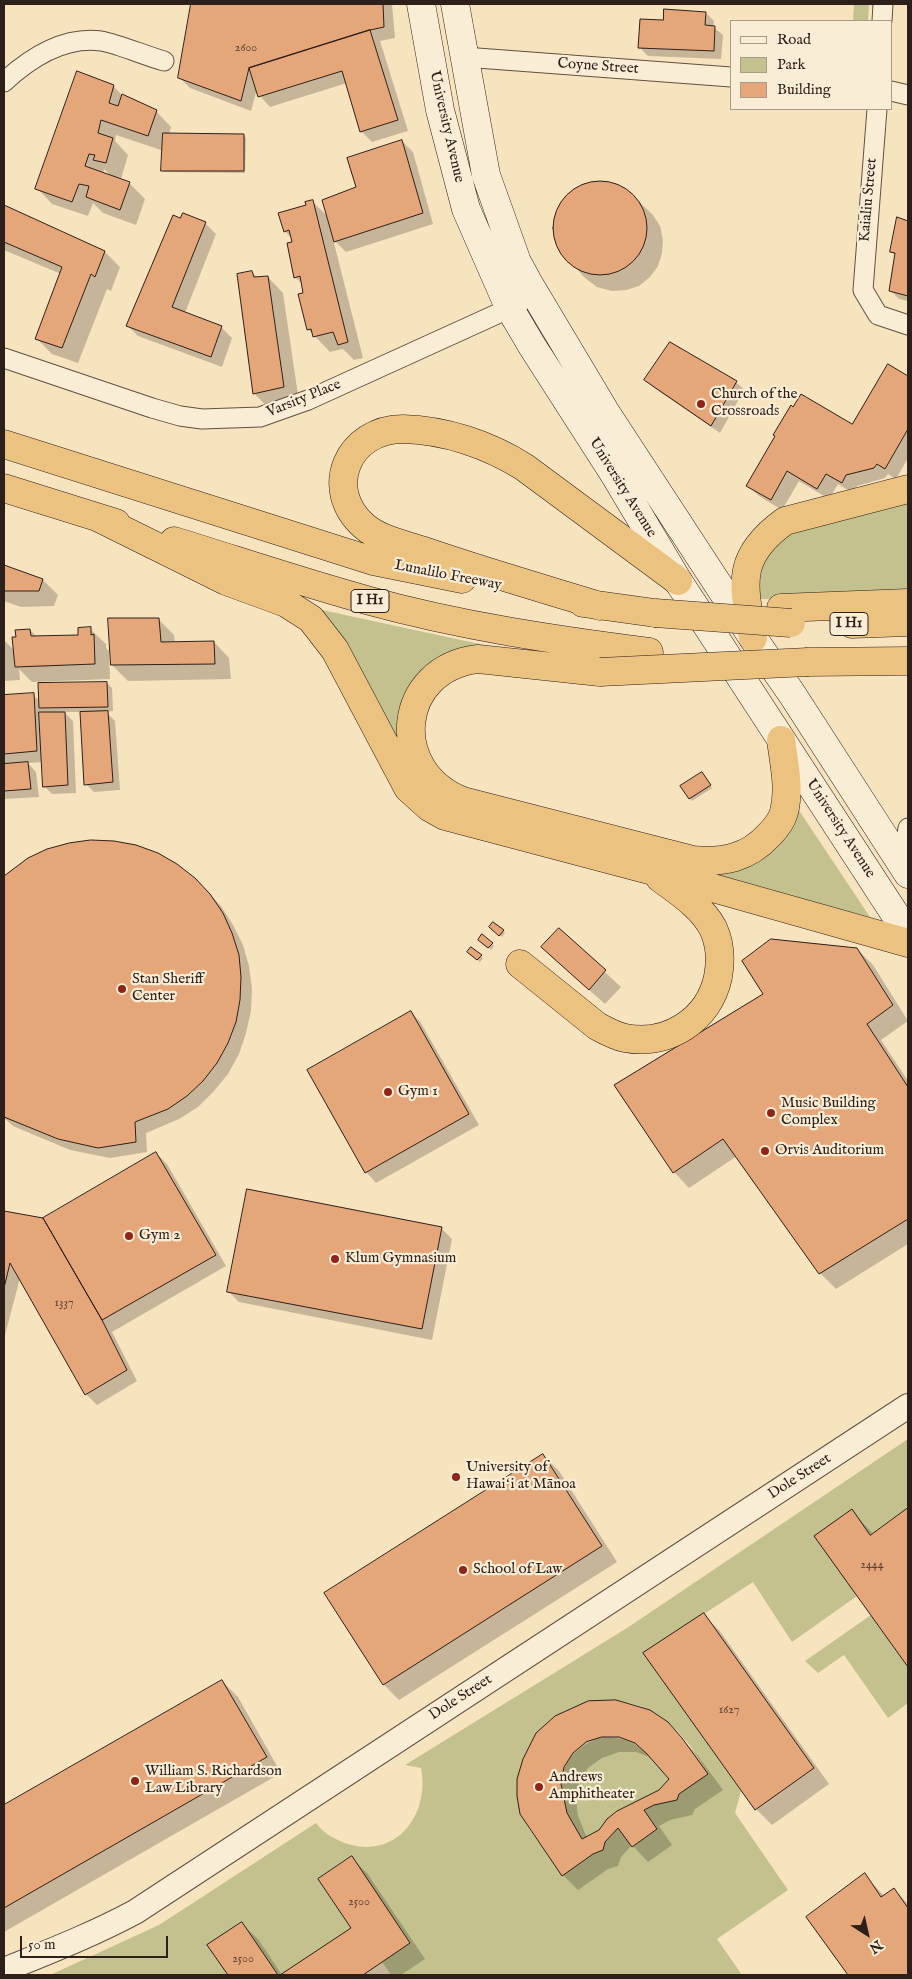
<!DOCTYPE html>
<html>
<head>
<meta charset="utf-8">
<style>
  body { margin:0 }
  #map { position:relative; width:912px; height:1979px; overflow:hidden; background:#f8e3bf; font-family:"IM FELL English",serif }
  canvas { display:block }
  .frame { position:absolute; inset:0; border:5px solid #2d1f19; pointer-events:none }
  .legend { position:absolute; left:730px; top:20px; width:162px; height:90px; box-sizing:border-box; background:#faedd5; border:1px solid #a89b8a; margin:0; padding:6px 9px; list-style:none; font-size:15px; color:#2d1f19 }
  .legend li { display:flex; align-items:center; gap:10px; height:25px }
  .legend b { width:25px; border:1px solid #a89b8a }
  .north { position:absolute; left:842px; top:1909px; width:50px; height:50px; -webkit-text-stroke:4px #faedd5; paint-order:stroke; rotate:145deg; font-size:14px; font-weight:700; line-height:20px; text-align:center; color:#2d1f19 }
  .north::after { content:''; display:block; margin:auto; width:18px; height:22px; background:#2d1f19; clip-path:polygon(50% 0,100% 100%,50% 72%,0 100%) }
  .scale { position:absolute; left:20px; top:1936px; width:148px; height:22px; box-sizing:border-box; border:2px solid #2d1f19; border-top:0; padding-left:6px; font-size:15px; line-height:18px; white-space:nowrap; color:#2d1f19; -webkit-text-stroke:4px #faedd5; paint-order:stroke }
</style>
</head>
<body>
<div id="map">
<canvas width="912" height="1979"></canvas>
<div class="frame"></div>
<ul class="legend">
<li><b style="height:6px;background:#faedd5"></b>Road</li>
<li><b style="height:14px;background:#c3c28e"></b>Park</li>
<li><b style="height:14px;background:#e5a67a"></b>Building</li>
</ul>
<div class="north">N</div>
<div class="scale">50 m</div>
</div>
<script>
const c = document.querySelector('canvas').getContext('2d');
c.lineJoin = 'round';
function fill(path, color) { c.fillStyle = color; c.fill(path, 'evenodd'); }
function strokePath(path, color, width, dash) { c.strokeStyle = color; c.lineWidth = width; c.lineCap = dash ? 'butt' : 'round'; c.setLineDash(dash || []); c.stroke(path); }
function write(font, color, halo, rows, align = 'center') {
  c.font = font + ' "IM FELL English",serif'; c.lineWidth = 4.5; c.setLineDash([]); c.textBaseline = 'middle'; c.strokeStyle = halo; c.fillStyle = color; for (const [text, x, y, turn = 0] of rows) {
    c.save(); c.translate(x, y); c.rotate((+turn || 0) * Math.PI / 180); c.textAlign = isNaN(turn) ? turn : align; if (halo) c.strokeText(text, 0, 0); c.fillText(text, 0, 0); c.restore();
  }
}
const green = new Path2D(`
  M854 4H869L868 21H853Z
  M908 493V592L746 600 747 549Z
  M322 610 512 651 422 679V783L702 868 796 806 870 917 473 817 420 786 321 615Z
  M908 1439V1508L870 1535 852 1510 857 1596 792 1642 753 1582 644 1653 741 1791 735 1813 788 1890 717 1939 742 1975H391L382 1962 410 1943 351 1856 318 1879 351 1928 280 1975H278L242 1922 208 1945 228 1975H50L159 1925 316 1823C324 1834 336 1840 348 1844 398 1859 430 1813 421 1768L405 1765 627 1628ZM616 1700C627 1703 640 1705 650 1710 674 1722 696 1751 708 1774L679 1794 677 1800 654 1805 644 1810 657 1829 632 1847 618 1828 605 1842 603 1850 593 1854 562 1875 530 1830 520 1813 523 1759 536 1733 555 1716 588 1701Z
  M871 1615 908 1667V1703L888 1718 844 1655 818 1673 805 1661Z
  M602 1737C639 1737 647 1754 669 1779L659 1790 617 1811 599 1830 582 1839C577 1831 570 1822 567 1812 553 1776 566 1749 602 1737Z`);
const shadow = new Path2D(`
  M192 4H392L395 38 380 41 408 131 372 142 361 131 347 83 270 107 260 96 257 89 251 111 190 88 179 77Z
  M706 13 714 21 713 27 723 35 721 59 648 56 640 48 665 21Z
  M113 86 124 97 156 111 171 127 169 135H244L246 138 245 173 165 172 163 170 164 151 116 135 115 141 128 155 121 179 129 183 145 199 136 225 103 213 93 203 88 216 52 204 37 188ZM104 169 112 177 103 174Z
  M402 141 413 152 433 224 346 252 333 239 363 358 354 360 343 349 330 352 308 329 305 293 303 285 295 277 292 239 285 231 312 201 328 217Z
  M598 182 613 184 626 189 653 215 660 226 663 240 662 253 658 266 650 277 639 286 626 290 612 291 597 287 585 278 559 250 554 235 555 220 560 205 570 193 583 185Z
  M4 206 105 252 120 267 111 291 107 289 78 363 52 354 36 338 61 274 4 250Z
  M898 219 908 222V301L899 299 891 291 896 256 891 252Z
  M180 220 205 223 216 234 185 313 221 327 232 338 222 367 138 336 128 326Z
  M252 273 258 278 268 277 283 293 299 402 269 409 254 393Z
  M888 366 908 378V458L896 479 888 474 885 478 857 486 853 493 838 484 829 499 799 481 782 510 759 496 748 486 853 426Z
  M645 380 736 382 744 390 720 433 654 388Z
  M4 566 43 580 58 595 54 606 21 607 4 601Z
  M158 619 174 635 175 643 214 642 229 658 231 679 128 681 112 665Z
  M90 629 106 644V648L109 651 110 679 32 682 19 669 20 680 4 681V640L15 651 30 630 37 637 80 636Z
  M107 683 112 688 113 711 106 712 115 721 120 790 94 792 86 784 82 712H64L73 721 76 793 52 794 44 786 43 762 28 763 36 772 39 797 4 799V696L33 695 40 701Z
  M704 776 712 788 692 801 682 786Z
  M10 871 206 890 221 906 233 925 243 945 249 966 252 989 251 1011 246 1033 239 1054 228 1074 214 1091 198 1107 179 1119 146 1133 147 1152 110 1158 70 1150 13 1126 4 1118V877Z
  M493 930 503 931 505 933 502 937Z
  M559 930 621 987 605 1004 559 963Z
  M482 942 492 944 494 946 491 950Z
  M471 948 483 958 480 962 471 954Z
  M857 949 873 965 908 1021 881 1040 908 1081V1244L836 1289 820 1273 737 1156 689 1188 674 1172Z
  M411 1012 421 1023 479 1125 376 1183 366 1172Z
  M156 1153 167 1164 226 1266 112 1332 137 1381 97 1405 86 1394 20 1278 4 1339V1213L43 1219Z
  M441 1228 452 1239 432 1340 239 1302 228 1291Z
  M543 1455 559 1471 617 1562 399 1700 384 1685Z
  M908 1509V1665L816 1536 852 1511 873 1534Z
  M704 1615 719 1630 829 1784 772 1825 756 1809 645 1653Z
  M222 1681 238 1697 281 1773 4 1932V1806Z
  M667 1723 698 1756 723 1790 695 1809 692 1815 670 1820 659 1826 672 1845 648 1862 632 1845 621 1857 618 1866 608 1869 578 1890 563 1875 537 1733ZM619 1752H636L652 1758 671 1779 659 1791 587 1838 578 1816 576 1800 579 1783 588 1768 602 1758Z
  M351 1858 367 1873 425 1959 401 1975H283L352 1928Z
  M865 1875 884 1896 894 1889 908 1904V1975H850L808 1918Z
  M242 1924 258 1939 282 1975H229L209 1946Z`);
const building = new Path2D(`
  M191 4H383L384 27 370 30 249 68 241 101 178 78Z
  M664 9 706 12 705 25 715 26 714 51 638 48 640 19 663 20Z
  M370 30 398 120 360 132 342 71 258 97 249 68Z
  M77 71 114 85 109 103 118 106 122 94 157 110 148 136 101 120 98 133 113 138 106 163 93 160 95 155 89 154 85 166 130 182 120 210 86 197 89 186 79 184 72 202 35 189Z
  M163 133 244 134V171H161Z
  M402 140 423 213 334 242 322 200 356 187 347 158Z
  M553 228a47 47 0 1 1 94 0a47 47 0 1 1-94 0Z
  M313 200 348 342 338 345 333 332 313 337 311 329 307 330 298 294 303 293 300 276 294 278 287 243 292 242 289 230 284 232 278 213 306 205 305 202Z
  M4 205 105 251 95 277 91 274 62 348 35 339 62 267 4 242Z
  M183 213 206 222 172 307 222 326 211 357 126 326 173 215 180 218Z
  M897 217 908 221V296L889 291 895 253 890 252Z
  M252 271 254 277 268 276 284 387 253 394 237 274Z
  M670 342 737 381 711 426 644 380Z
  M888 364 908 376V429L885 469 877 464 874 468 846 475 842 483 826 474 817 489 787 471 771 500 746 486 775 436 773 435 791 405 793 407 801 394 852 424Z
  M4 565 43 579 39 591H4Z
  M108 618H159L161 642 214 641 215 664 111 665Z
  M91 627V635L94 634 95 664 15 667 12 637H16L15 630 30 629 31 636 78 635V628Z
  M107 682 108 707 39 708 38 683Z
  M34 693 37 751 4 754V695Z
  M108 711 113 782 84 785 80 712Z
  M39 712H65L68 785 43 787Z
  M28 762 31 789 4 791V764Z
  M702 772 711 785 689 799 680 786Z
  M91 840 114 841 136 845 158 853 177 864 195 878 210 894 223 913 232 933 239 955 241 977 240 1000 236 1022 228 1043 217 1063 203 1081 187 1096 168 1109 135 1122 136 1142 98 1148 58 1139 4 1117V876L28 858 47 849 69 843Z
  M493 922 504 930 499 936 489 927Z
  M559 928 606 970 589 990 541 947Z
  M482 934 493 943 488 948 478 940Z
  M771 939 857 948 893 1005 867 1024 908 1087V1219L819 1274 723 1139 673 1173 614 1085 763 994 742 961Z
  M471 947 482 955 477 960 467 952Z
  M411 1011 469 1114 365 1173 307 1070Z
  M156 1152 216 1255 102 1320 43 1218Z
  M247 1189 442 1227 422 1329 227 1292Z
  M4 1211 43 1218 102 1320 127 1370 85 1395 10 1263 4 1288Z
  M543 1454 602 1546 383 1685 324 1593Z
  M908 1508V1667L814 1536 852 1509 870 1535Z
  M704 1613 814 1768 755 1810 643 1653Z
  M222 1680 267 1757 4 1908V1805Z
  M616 1700 650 1710 668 1722 682 1738 708 1774 679 1794 677 1800 654 1805 644 1810 657 1829 632 1847 618 1828 605 1842 603 1850 593 1854 562 1876 520 1814 517 1796V1779L523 1759 536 1733 555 1716 588 1701ZM602 1737H619L635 1743 647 1754 669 1779 659 1790 617 1811 607 1819 599 1830 582 1839 567 1813 561 1784 564 1767 573 1753 586 1742Z
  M352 1856 410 1943 363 1975H280L351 1928 318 1879Z
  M865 1873 881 1897 894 1888 908 1908V1975H848L806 1917Z
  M242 1922 278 1975H228L207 1945Z`);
const minor = new Path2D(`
  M882 21 883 4
  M464 57 731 77
  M4 82C30 58 63 36 101 41 118 44 146 56 164 61
  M891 91 908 95
  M877 109 863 290 878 315 908 325
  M4 358 152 408 180 416 202 419 260 417 308 400 519 304
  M902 864 908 828`);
const tertiary = new Path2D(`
  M4 1970C48 1952 92 1935 135 1912L908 1406`);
const secondary = new Path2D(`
  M421 4 440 110 466 209 509 307 532 346 616 477 678 581 908 934
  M455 4 486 175 517 262 529 284 606 413 753 638 792 694 908 874`);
const motorway = new Path2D(`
  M4 444 373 561 462 579
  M4 488 116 523
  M99 518 226 581 286 603 311 619 335 650 408 788 429 807 445 816 649 870 908 943
  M174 541C239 561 304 583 370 601 461 626 555 640 649 652
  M583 603 655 613
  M600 606C541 588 482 571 424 551 404 544 380 540 364 526 322 489 348 429 403 429 446 430 489 445 524 467L678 581
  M781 608 908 603
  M852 624 908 622
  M753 638C743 584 735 557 785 521L908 489
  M808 662 908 661
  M600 672 478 659C397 668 386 771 463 801L693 860C723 863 748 858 769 835 775 829 782 820 784 812 790 789 784 763 781 740
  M520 964 597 1026C606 1031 615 1036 625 1038 668 1046 709 1020 718 977 721 961 720 943 713 928 701 906 680 893 660 878`);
const motorwayBridge = new Path2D(`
  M655 613 791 623
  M600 672 808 662`);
const markers = [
  [701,404,5,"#8f2418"],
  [122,989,5,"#8f2418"],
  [388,1092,5,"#8f2418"],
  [771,1113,5,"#8f2418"],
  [765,1151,5,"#8f2418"],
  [129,1236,5,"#8f2418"],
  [335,1259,5,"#8f2418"],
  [456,1477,5,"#8f2418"],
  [463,1570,5,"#8f2418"],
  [135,1781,5,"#8f2418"],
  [539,1787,5,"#8f2418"]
];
const numberNames = [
  ["2600",246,49],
  ["1337",64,1304],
  ["2444",872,1566],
  ["1627",729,1711],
  ["2500",359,1903],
  ["2500",243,1960]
];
const shields = [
  [370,601,38],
  [849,624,38]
];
const shieldNames = [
  ["I H1",370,601],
  ["I H1",849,624]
];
const streetNames = [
  ["Coyne Street",598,67,4],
  ["University Avenue",446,127,77],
  ["Kaialiu Street",869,200,-85],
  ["Varsity Place",304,399,-22],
  ["University Avenue",622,488,58],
  ["Lunalilo Freeway",448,576,11],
  ["University Avenue",840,829,57],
  ["Dole Street",800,1477,-33],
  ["Dole Street",461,1698,-33]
];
const poiNames = [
  ["Church of the",711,395],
  ["Crossroads",711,412],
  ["Stan Sheriff",132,980],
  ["Center",132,997],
  ["Gym 1",398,1092],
  ["Music Building",781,1104],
  ["Complex",781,1121],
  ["Orvis Auditorium",775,1151],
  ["Gym 2",139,1236],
  ["Klum Gymnasium",345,1259],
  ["University of",466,1468],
  ["Hawaiʻi at Mānoa",466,1485],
  ["School of Law",473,1570],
  ["William S. Richardson",145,1772],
  ["Law Library",145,1789],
  ["Andrews",549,1778],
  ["Amphitheater",549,1795]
];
fill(green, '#c3c28e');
fill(shadow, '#0003');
fill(building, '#e5a67a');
strokePath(building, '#2d1f19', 1);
strokePath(minor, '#605042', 21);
strokePath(tertiary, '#605042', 26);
strokePath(secondary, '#2d1f19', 29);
strokePath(motorway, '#2d1f19', 29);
strokePath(minor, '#faedd5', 19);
strokePath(tertiary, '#faedd5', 24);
strokePath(secondary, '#faedd5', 28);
strokePath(motorway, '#ecc280', 28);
strokePath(motorwayBridge, '#2d1f19', 29, []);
strokePath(motorwayBridge, '#ecc280', 28);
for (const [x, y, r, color] of markers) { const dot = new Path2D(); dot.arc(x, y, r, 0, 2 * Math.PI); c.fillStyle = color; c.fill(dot); strokePath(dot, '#faedd5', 2); }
write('12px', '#5b4131', null, numberNames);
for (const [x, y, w] of shields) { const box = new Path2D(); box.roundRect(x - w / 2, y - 11.5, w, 23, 4); c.fillStyle = '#faedd5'; c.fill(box); strokePath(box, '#2d1f19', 1); }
write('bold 14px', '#2d1f19', null, shieldNames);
write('15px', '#2d1f19', '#faedd5', streetNames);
write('15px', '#2d1f19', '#faedd5', poiNames, 'left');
</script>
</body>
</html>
